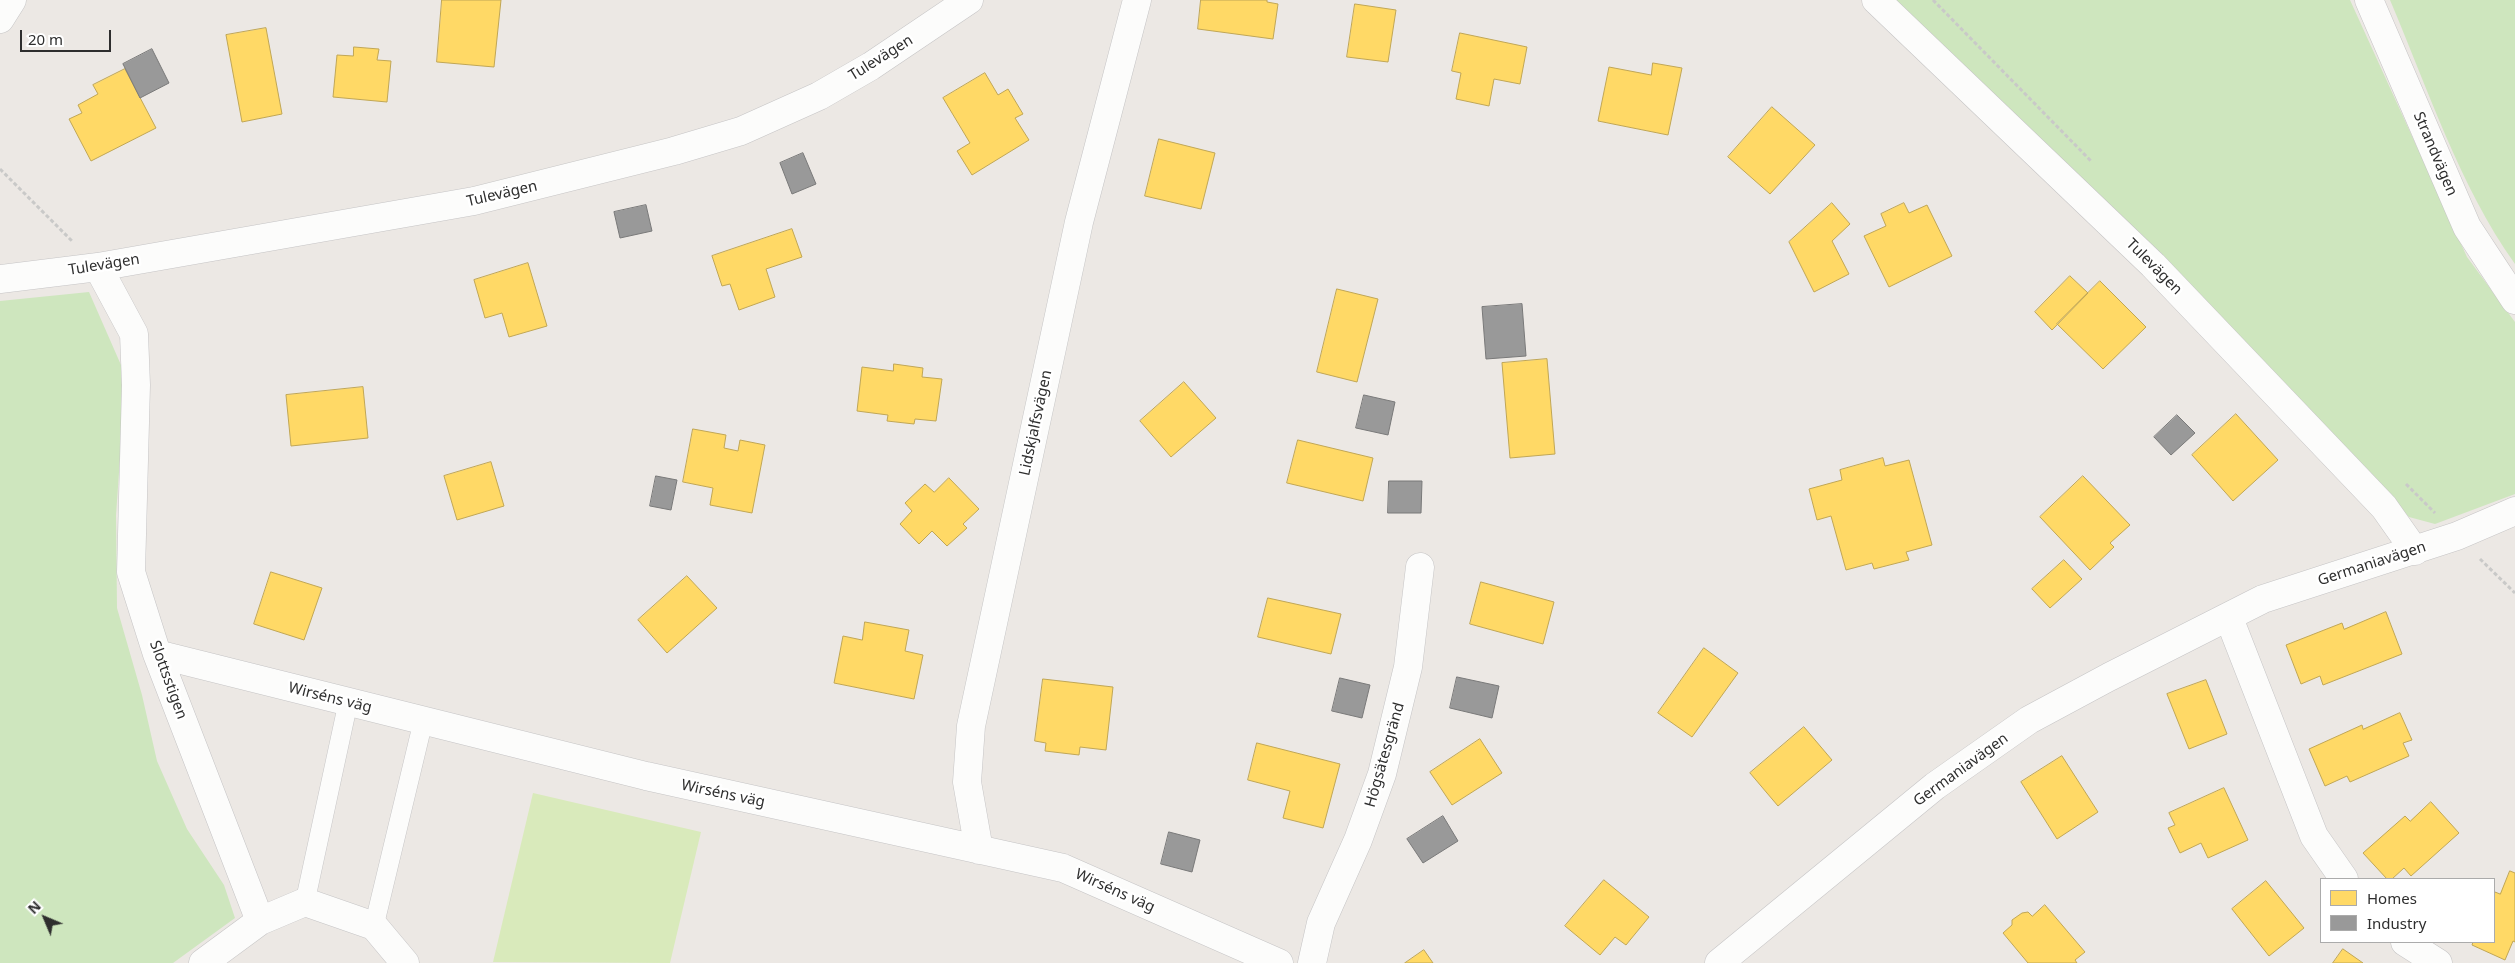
<!DOCTYPE html>
<html>
<head>
<meta charset="utf-8">
<style>
  body { margin:0 }
  #map { position:relative; width:2515px; height:963px; overflow:hidden; background:#ece8e4; font-family:"Noto Sans",sans-serif }
  canvas { display:block }
  .legend { position:absolute; left:2320px; top:878px; width:175px; height:65px; box-sizing:border-box; background:#fff; border:1px solid #ababab; margin:0; padding:6px 9px; list-style:none; font-size:15px; color:#2e2e2e }
  .legend li { display:flex; align-items:center; gap:10px; height:25px }
  .legend b { width:25px; border:1px solid #ababab }
  .north { position:absolute; left:20px; top:893px; width:50px; height:50px; -webkit-text-stroke:4px #fff; paint-order:stroke; rotate:315deg; font-size:14px; font-weight:700; line-height:20px; text-align:center; color:#2e2e2e }
  .north::after { content:''; display:block; margin:auto; width:18px; height:22px; background:#2e2e2e; clip-path:polygon(50% 0,100% 100%,50% 72%,0 100%) }
  .scale { position:absolute; left:20px; top:30px; width:91px; height:22px; box-sizing:border-box; border:2px solid #2e2e2e; border-top:0; padding-left:6px; font-size:15px; line-height:18px; white-space:nowrap; color:#2e2e2e; -webkit-text-stroke:4px #fff; paint-order:stroke }
</style>
</head>
<body>
<div id="map">
<canvas width="2515" height="963"></canvas>
<ul class="legend">
<li><b style="height:14px;background:#ffd966"></b>Homes</li>
<li><b style="height:14px;background:#999"></b>Industry</li>
</ul>
<div class="north">N</div>
<div class="scale">20 m</div>
</div>
<script>
const c = document.querySelector('canvas').getContext('2d');
c.lineJoin = 'round';
function fill(path, color) { c.fillStyle = color; c.fill(path, 'evenodd'); }
function strokePath(path, color, width, dash) { c.strokeStyle = color; c.lineWidth = width; c.lineCap = dash ? 'butt' : 'round'; c.setLineDash(dash || []); c.stroke(path); }
function write(font, color, halo, rows, align = 'center') {
  c.font = font + ' "Noto Sans",sans-serif'; c.lineWidth = 5; c.setLineDash([]); c.textBaseline = 'middle'; c.strokeStyle = halo; c.fillStyle = color; for (const [text, x, y, turn = 0] of rows) {
    c.save(); c.translate(x, y); c.rotate((+turn || 0) * Math.PI / 180); c.textAlign = isNaN(turn) ? turn : align; if (halo) c.strokeText(text, 0, 0); c.fillText(text, 0, 0); c.restore();
  }
}
const green = new Path2D(`
  M1893 0H2350L2467 257 2515 322V494L2435 524 2409 517 2258 356Z
  M2390 0H2515V264C2459 185 2428 89 2390 0Z
  M89 292 121 365 123 416 116 515 117 608 142 695 157 761 187 829 224 885 235 918 173 963H0V301Z`);
const pitch = new Path2D(`
  M533 793 701 832 670 963 493 962Z`);
const homes = new Path2D(`
  M442 0H501L494 67 437 62Z
  M1201 0H1267V2L1278 4 1273 39 1198 29Z
  M1355 4 1396 10 1388 62 1347 57Z
  M266 28 282 114 242 122 226 35Z
  M1460 33 1527 47 1520 84 1494 79 1489 106 1456 99 1461 73 1452 71Z
  M354 47 379 49 377 60 391 61 387 102 333 97 337 55 353 56Z
  M1653 63 1682 68 1668 135 1598 121 1609 67 1651 75Z
  M125 69 156 128 91 161 69 119 82 113 78 105 98 94 93 85Z
  M985 73 998 95 1008 89 1023 114 1015 118 1029 140 972 175 957 151 970 143 943 98Z
  M1772 107 1815 145 1770 194 1728 157Z
  M1159 139 1215 153 1201 209 1145 196Z
  M1832 203 1850 224 1832 241 1849 274 1814 292 1789 242Z
  M1904 203 1909 213 1927 205 1952 256 1889 287 1864 236 1886 226 1881 214Z
  M792 229 802 257 766 269 775 297 739 310 730 284 722 286 712 256Z
  M528 263 547 326 509 337 502 313 485 318 474 280Z
  M2070 276 2088 293 2052 330 2035 312Z
  M2100 281 2146 327 2103 369 2057 324Z
  M1337 289 1378 299 1357 382 1317 372Z
  M1547 359 1555 454 1510 458 1502 363Z
  M894 364 923 368 922 377 942 379 936 421 915 419 914 424 887 421 888 415 857 411 862 367 893 371Z
  M1184 382 1216 418 1171 457 1140 421Z
  M363 387 368 438 291 446 286 395Z
  M2236 414 2278 460 2233 501 2192 455Z
  M693 429 726 435 724 448 738 451 740 440 765 445 752 513 710 505 713 488 683 482Z
  M1298 440 1373 458 1363 501 1287 483Z
  M1883 458 1885 466 1909 460 1932 545 1906 552 1909 560 1874 569 1872 563 1846 570 1831 516 1817 520 1809 489 1842 480 1840 470Z
  M491 462 504 506 457 520 444 476Z
  M2083 476 2130 525 2110 543 2114 547 2090 570 2040 517Z
  M949 478 979 509 963 524 967 528 947 546 932 531 919 544 900 524 912 511 905 503 925 484 934 492Z
  M2064 560 2082 579 2050 608 2032 589Z
  M271 572 322 588 304 640 254 624Z
  M687 576 717 608 667 653 638 620Z
  M1481 582 1554 602 1543 644 1470 624Z
  M1268 598 1341 614 1331 654 1258 637Z
  M2386 612 2402 654 2323 685 2320 676 2301 684 2286 645 2342 623 2344 629Z
  M865 622 909 630 905 651 923 655 914 699 834 683 843 636 862 640Z
  M1704 648 1738 673 1692 737 1658 713Z
  M1043 679 1113 687 1106 750 1080 747 1079 755 1045 751 1046 743 1035 741Z
  M2206 680 2227 734 2189 749 2167 694Z
  M2400 713 2412 740 2403 743 2409 756 2350 782 2347 776 2325 786 2309 749 2362 725 2363 729Z
  M1804 727 1832 760 1778 806 1750 773Z
  M1480 739 1502 773 1452 805 1430 772Z
  M1257 743 1340 764 1323 828 1283 818 1290 791 1248 780Z
  M2062 756 2098 812 2057 839 2021 782Z
  M2224 788 2248 840 2208 858 2201 843 2180 853 2168 828 2175 825 2169 813Z
  M2431 802 2459 833 2411 876 2404 868 2392 879H2387L2363 853 2405 816 2410 821Z
  M2510 871 2515 873V942L2513 941 2505 960 2472 945 2473 942H2494V894L2495 892 2500 894Z
  M1604 880 1649 917 1626 945 1615 937 1600 955 1565 926Z
  M2266 881 2304 928 2269 956 2232 909Z
  M2045 905 2085 952 2075 960 2077 963H2028L2003 933 2012 925V920L2022 913 2028 912 2032 916Z
  M2343 949 2363 963H2333Z
  M1424 950 1433 963H1405Z`);
const industry = new Path2D(`
  M152 49 169 83 140 98 123 64Z
  M803 153 816 184 792 194 780 163Z
  M646 205 652 231 620 238 614 212Z
  M1522 304 1526 356 1486 359 1482 307Z
  M1364 395 1395 402 1388 435 1356 428Z
  M2177 415 2195 433 2171 455 2154 437Z
  M656 476 677 480 671 510 650 506Z
  M1389 481H1422L1421 513H1388Z
  M1457 677 1499 686 1492 718 1450 708Z
  M1340 678 1370 685 1362 718 1332 711Z
  M1443 816 1458 841 1423 863 1407 839Z
  M1169 832 1200 840 1192 872 1161 864Z`);
const path = new Path2D(`
  M1933 0 2091 161
  M0 169 72 241
  M2406 484 2435 513
  M2480 559 2515 593`);
const lane = new Path2D(`
  M305 902 348 703
  M374 926 423 722`);
const street = new Path2D(`
  M1876 0 2153 265 2384 507 2415 551
  M2369 0 2467 227 2515 300
  M0 19 12 0
  M98 267 134 334 136 385 131 572 157 654 260 921 305 902 374 926 405 963
  M0 279 98 267 474 201 674 151 741 131 819 96 871 66 969 0
  M2229 618 2314 836 2344 879
  M157 654 646 776 1063 868 1279 963
  M979 850 967 782 971 726 1079 222 1137 0
  M2405 942 2438 963
  M203 963 260 921
  M1312 963 1321 923 1358 840 1382 774 1408 667 1420 567
  M1719 963 1935 786 2029 720 2109 677 2263 599 2457 536 2515 511`);
const streetNames = [
  ["Tulevägen",881,58,-32],
  ["Strandvägen",2435,154,67],
  ["Tulevägen",502,194,-13],
  ["Tulevägen",104,265,-9],
  ["Tulevägen",2154,267,45],
  ["Lidskjalfsvägen",1036,423,-78],
  ["Germaniavägen",2372,564,-18],
  ["Slottsstigen",168,680,70],
  ["Wirséns väg",330,698,14],
  ["Högsätesgränd",1385,755,-74],
  ["Germaniavägen",1961,770,-36],
  ["Wirséns väg",723,794,12],
  ["Wirséns väg",1115,891,24]
];
fill(green, '#cee6be');
fill(pitch, '#d9eabb');
fill(homes, '#ffd966');
strokePath(homes, '#c0a655', 1);
fill(industry, '#999');
strokePath(industry, '#797979', 1);
strokePath(lane, '#c5c4c5', 20);
strokePath(street, '#c5c4c5', 29);
strokePath(path, '#c9c9c8', 3, [4, 2.5]);
strokePath(lane, '#fcfcfb', 19);
strokePath(street, '#fcfcfb', 28);
write('15px', '#2e2e2e', '#fff', streetNames);
</script>
</body>
</html>
